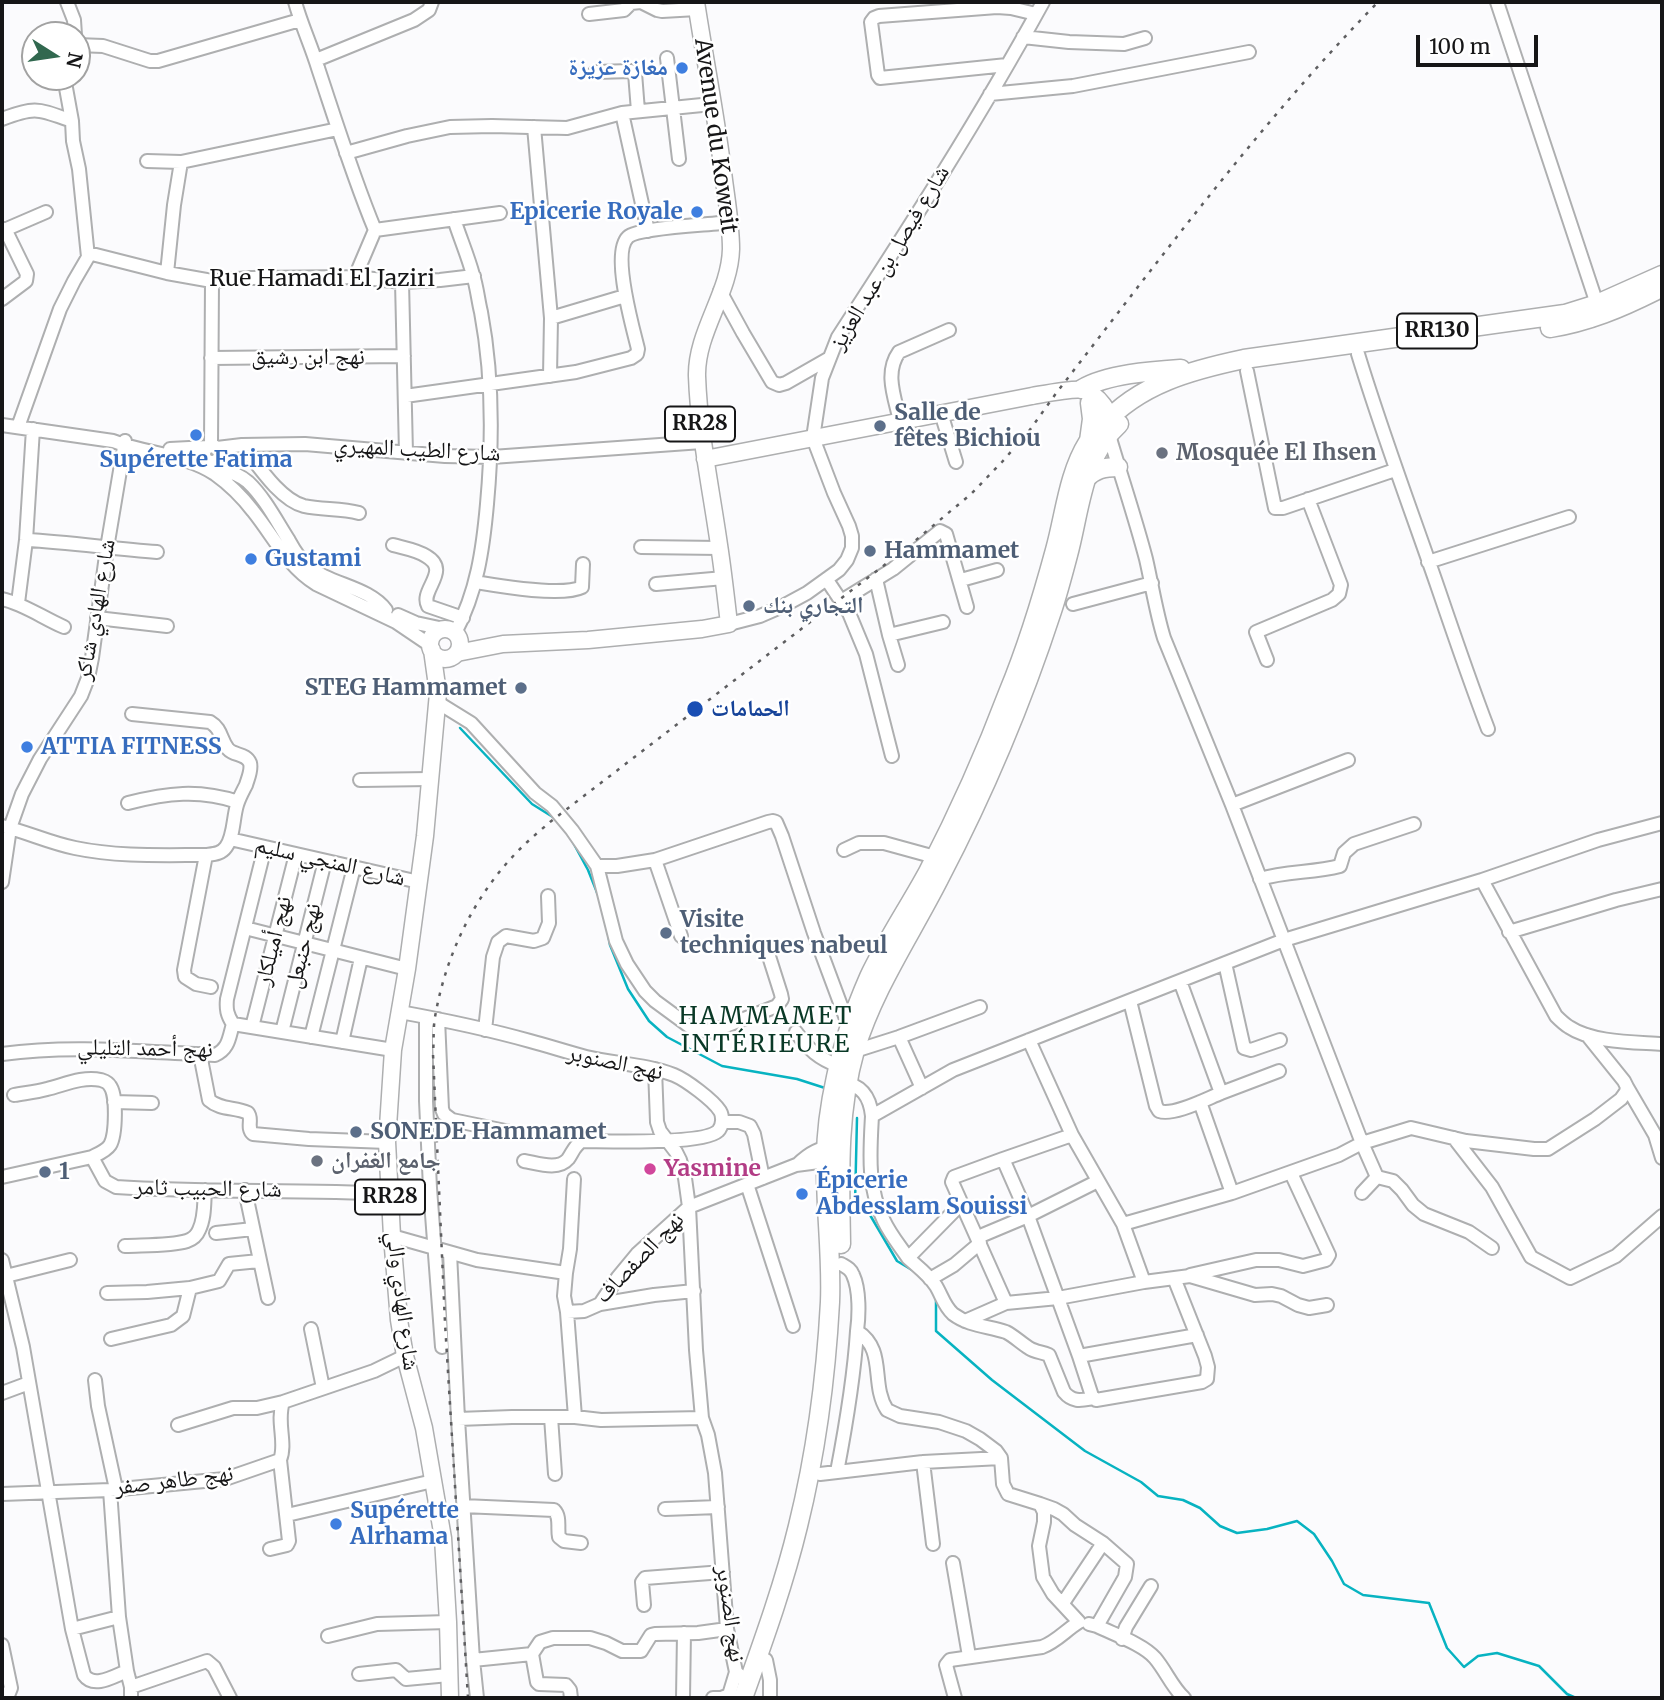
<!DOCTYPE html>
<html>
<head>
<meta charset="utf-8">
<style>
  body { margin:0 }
  #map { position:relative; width:1664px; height:1700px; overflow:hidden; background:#fbfbfd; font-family:Merriweather,serif }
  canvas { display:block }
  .frame { position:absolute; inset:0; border:4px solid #161617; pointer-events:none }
  .north { position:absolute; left:21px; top:21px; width:70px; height:70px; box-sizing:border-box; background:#fff; border:2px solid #a2a2a2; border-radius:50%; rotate:102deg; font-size:19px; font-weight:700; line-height:28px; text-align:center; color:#161617 }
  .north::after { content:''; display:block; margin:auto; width:24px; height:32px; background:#31684f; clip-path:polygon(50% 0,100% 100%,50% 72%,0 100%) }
  .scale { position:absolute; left:1416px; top:35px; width:122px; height:32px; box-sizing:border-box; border:4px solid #161617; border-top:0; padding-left:9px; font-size:21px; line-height:24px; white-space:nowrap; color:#161617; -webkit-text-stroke:5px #fff; paint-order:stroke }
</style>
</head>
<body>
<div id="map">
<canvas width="1664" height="1700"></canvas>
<div class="frame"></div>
<div class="north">N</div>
<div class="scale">100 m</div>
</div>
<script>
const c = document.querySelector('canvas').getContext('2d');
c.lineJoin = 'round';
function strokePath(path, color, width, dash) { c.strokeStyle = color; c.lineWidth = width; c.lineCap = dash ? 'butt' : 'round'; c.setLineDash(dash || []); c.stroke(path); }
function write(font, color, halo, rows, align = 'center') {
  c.font = font + ' Merriweather,"Noto Naskh Arabic",serif'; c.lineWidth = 5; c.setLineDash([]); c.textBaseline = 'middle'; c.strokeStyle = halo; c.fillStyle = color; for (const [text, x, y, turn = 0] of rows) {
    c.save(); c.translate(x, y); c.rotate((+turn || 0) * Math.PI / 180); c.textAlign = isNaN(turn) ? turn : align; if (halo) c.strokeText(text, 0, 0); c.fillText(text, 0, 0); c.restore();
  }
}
const stream = new Path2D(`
  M460 728 532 804 556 819
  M569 835 588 870 598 895
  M607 928 610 945 628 989 649 1021 667 1037 722 1066 797 1079 825 1088
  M857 1118 855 1204 870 1215 897 1261 917 1273
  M936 1296V1331L992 1380 1085 1451 1141 1482 1158 1496 1183 1500 1200 1508 1220 1526 1237 1533 1267 1529 1297 1521 1314 1534 1332 1561 1344 1584 1363 1595 1429 1603 1447 1648 1464 1667 1478 1656 1497 1653 1539 1666 1567 1694 1576 1698`);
const minor = new Path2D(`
  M67 2 74 20 75 35
  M295 2C301 24 311 45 318 68 336 122 353 177 375 230L355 277
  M641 2 657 10 662 11 697 9
  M1497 2 1597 304
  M589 14 624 10 631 3 641 2
  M1023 37 1069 42 1124 44 1145 38
  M77 45 103 46 150 61H158L300 20
  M667 58 679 159
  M316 60 414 20 429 10 432 2
  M1007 65 880 78 878 75 871 22 874 18 879 16 997 7 1011 8 1036 14
  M595 72 631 71 635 73 638 111
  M990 94 1073 86 1249 52
  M622 113 648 231
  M2 119C36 106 38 109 72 121
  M534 127 551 318 550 376
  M346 153 407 136 450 127 492 126 567 128 622 113 712 104
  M147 161 181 162 338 129
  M454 219C460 238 468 256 473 275 477 287 478 300 481 312 493 376 493 439 487 504 483 549 477 592 455 633
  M375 230 500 213
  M2 231 46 212
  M88 253 167 273 212 281 250 278 355 277 402 282 440 280 474 276
  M167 273 174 205 181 162
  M402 282 406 453
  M720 291 743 333 772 382 779 385 786 383 828 359
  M2 299 26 281 27 274 5 229
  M551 318 625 296
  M1358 354C1382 433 1411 510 1438 588 1454 635 1470 682 1488 729
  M211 358 404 356
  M1247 371 1275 508H1283L1395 470
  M405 396 576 372 631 358 637 354 638 349C633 328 611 253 628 237 639 227 711 225 730 222
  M941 413 956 462
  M900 421C895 398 884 373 899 352L949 330
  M2 425 113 441C146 454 185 454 215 474 229 484 243 498 253 511 274 537 287 566 316 584L396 622 430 645
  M18 427 60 309 74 281 88 257 79 169 73 141 72 121 64 77
  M1109 435C1121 476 1135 517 1146 559 1152 585 1156 612 1164 638L1232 805 1362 1143 1377 1177 1362 1193
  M242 445C257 464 280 500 304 506 322 510 341 508 359 513
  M211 446 212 281
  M204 454a8 8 0 1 1 16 0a8 8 0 1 1-16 0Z
  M217 448 242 445 305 444 445 456 492 457 702 442
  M170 449 209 447
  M218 469C228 471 240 475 248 482 264 497 276 520 288 539 293 548 298 558 307 565 329 585 368 586 386 610
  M26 540C70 542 113 549 157 552
  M393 545C404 548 417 550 426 556 452 571 419 590 428 606L463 618
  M641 547 720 548
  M1428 562 1569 517
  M876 579 889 635 898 665
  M827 580 849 613 866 654 892 756
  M961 580 997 570
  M475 582C499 586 562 597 582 587L583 564
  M656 584 724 578
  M2 599C24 604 43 618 64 627
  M841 601 893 569 940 531 946 534 967 607
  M18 603 26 540 33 429
  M1073 604 1152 583
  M398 615 416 623 444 629
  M97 618 167 626
  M729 624 760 616 783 606 807 593 839 570 847 560 852 548V536L849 526 834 493 813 438 822 378 838 337C909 228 980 117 1043 2
  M889 635 943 622
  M1267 660 1256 632 1332 600 1339 594 1341 585 1308 499
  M437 702 471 723 535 793 552 806 572 830 597 866 616 941 627 964 645 991 655 1001 689 1026 700 1030 713 1031 777 1006 782 999 781 994 767 950
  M360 780 430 779
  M128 803C167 793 199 789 238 802
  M1232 805 1348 760
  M2 826C27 832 50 843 75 848 118 857 163 855 206 855 214 854 221 854 226 847 234 836 233 818 237 805 239 798 243 791 246 785 248 778 252 770 250 763 246 753 234 756 228 749 220 739 222 729 210 722L132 714
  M230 839 419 882
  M844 850 859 843H884L935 857
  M206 855 184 970 185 977 196 984 211 987
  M655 860 681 936
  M597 866H617L655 860 768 822 773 821 776 822 782 836 814 933 849 1027
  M1260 879C1286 871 1313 873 1340 866L1344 853 1354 844 1414 824
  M1482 880 1556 1016C1560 1020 1564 1024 1569 1027 1593 1043 1635 1042 1662 1044
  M2 882 10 828 22 794 40 759 81 696 88 678 92 658 107 548 125 441
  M245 928 407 969
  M1509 932 1616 900 1662 889
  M1225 963 1244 1048 1251 1050 1280 1040
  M1180 981 1221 1093 1279 1071
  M1130 1001 1156 1106 1159 1111C1174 1116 1206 1099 1221 1093
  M400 1012C444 1020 487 1029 530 1041 549 1046 567 1052 586 1057 615 1064 646 1064 674 1075 686 1080 713 1100 720 1111 723 1116 723 1126 718 1131 703 1145 606 1141 582 1141 574 1146 573 1152 568 1159 558 1171 537 1163 524 1161
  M426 1017V1101L430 1188 442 1347
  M438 1019 442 1109 444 1114 452 1120 515 1133
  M233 1024C227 1015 226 1009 227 999L265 847
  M233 1024 393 1050
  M252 1027 296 854
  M485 1030 493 957 498 942 506 936 534 941 543 938 549 923 548 896
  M282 1032 325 861
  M796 1032C808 1049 819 1059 839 1066
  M311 1037 354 867
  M899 1037 922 1088
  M1029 1040 1072 1135 1123 1224 1144 1282 1190 1276 1255 1295 1272 1294 1281 1296 1298 1305 1309 1308 1327 1305
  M342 1042 361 958
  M855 1051 899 1037 980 1007
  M2 1054C73 1044 143 1052 215 1055 229 1049 229 1037 233 1024
  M200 1054 209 1100C220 1110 235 1107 248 1113 253 1119 246 1128 253 1134L309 1139 387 1142
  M655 1069 657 1122 660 1131 676 1152 680 1160 685 1178 689 1207 696 1350 702 1418 708 1435 715 1473 727 1629 736 1672 748 1683
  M842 1082C862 1085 870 1097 872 1116L953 1070 1284 940 1482 880 1598 840 1662 823
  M1627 1087 1655 1135 1662 1158
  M14 1095C25 1093 36 1092 47 1089 64 1085 82 1076 101 1080 104 1081 108 1082 110 1086 117 1095 116 1135 110 1145 106 1151 98 1154 92 1157
  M114 1102 152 1103
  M1200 1102 1232 1193 1339 1155 1362 1143 1411 1128 1466 1141 1534 1149H1548L1595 1119 1621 1099 1626 1092 1627 1087 1624 1081 1587 1035
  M872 1116C870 1152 867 1188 884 1221 890 1234 900 1246 908 1258L961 1204
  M722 1122H739L750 1126 754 1134 763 1178
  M1072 1135 1003 1159 1028 1216 1079 1356 1197 1335
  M1454 1138 1492 1187 1531 1257 1570 1278 1616 1256 1662 1216
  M1003 1159 954 1177 952 1182 1006 1303 1058 1298 1144 1282
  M797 1165C807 1155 818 1147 833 1147
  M2 1177 92 1157 105 1181 116 1187C207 1193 299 1189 390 1194
  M1377 1177 1393 1181 1402 1190 1413 1205 1424 1214 1469 1232 1492 1248
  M747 1184 793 1326
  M245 1190 268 1298
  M1123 1224 1232 1193
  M216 1233 253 1229
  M392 1236 477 1260 566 1273 564 1296 567 1312 584 1311 600 1304 618 1277 637 1254 689 1207 796 1165 834 1160
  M978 1237 1028 1216 1098 1181
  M125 1246C143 1245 171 1246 187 1241 193 1239 197 1235 199 1230 205 1218 204 1203 205 1190
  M450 1253 458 1419 512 1417H575L601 1420 702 1418
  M908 1258C918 1267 929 1275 936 1286 942 1296 944 1306 953 1314 969 1326 988 1326 1006 1332 1014 1336 1021 1343 1029 1348 1035 1352 1042 1352 1049 1355L1064 1392C1073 1403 1082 1400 1094 1398
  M2 1260 23 1347 72 1629 84 1675C94 1689 114 1676 127 1671
  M841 1264C846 1267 851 1269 853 1275 860 1290 859 1316 857 1331 887 1350 870 1384 887 1410L900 1416 939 1422 966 1431 980 1439 996 1451 1001 1458 1003 1484 1008 1494 1040 1504 1044 1512V1522L1039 1546 1043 1577 1053 1594 1079 1622C1066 1630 1056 1642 1042 1647L950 1660 946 1665 955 1698
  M566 1273 570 1249 574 1179
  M1190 1275 1256 1260H1279L1303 1266 1326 1260 1329 1255 1291 1173
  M6 1276 70 1260
  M930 1279 954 1265 980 1243
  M107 1293 147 1292 190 1288
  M600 1304 654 1295 694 1291
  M567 1312 575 1417
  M965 1321 1006 1303
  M311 1329 323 1388
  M111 1339 171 1325 183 1316 190 1288 219 1281 229 1264 259 1261
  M1079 1356 1092 1396 1096 1400 1202 1382 1207 1379 1208 1367 1205 1356 1174 1278
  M95 1380 98 1406 116 1489
  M2 1393 29 1383
  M551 1417 555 1474
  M458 1419 473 1660 477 1698
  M178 1425 233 1408H257L283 1402
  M923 1462 933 1544
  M837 1472C846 1425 854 1379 857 1331
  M820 1474 923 1462 1001 1458
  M110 1490 119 1617 127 1671 131 1687V1698
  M2 1494 110 1490 225 1479 280 1460C287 1443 276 1422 283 1402L374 1371 405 1356
  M1040 1504 1054 1509 1063 1514 1075 1525 1103 1543 1127 1564 1125 1577 1097 1626
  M463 1506 554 1510C561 1517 557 1528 559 1537L564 1541 581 1543
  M665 1509 718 1507
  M287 1515 433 1481
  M270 1549 287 1545 289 1541 280 1460
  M953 1563 969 1656
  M1063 1603 1103 1543
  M644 1605 642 1582 645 1578 723 1572
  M1089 1624 1097 1626C1113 1634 1143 1644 1155 1658 1166 1671 1172 1687 1184 1698
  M72 1629 119 1617
  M328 1636 377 1624 448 1622
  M1122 1639 1126 1627 1151 1586
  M2 1645 11 1688 9 1693 2 1694
  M532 1654 540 1642 553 1638H590L606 1643 622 1651H641L651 1635 655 1634 698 1633 727 1629
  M473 1660 532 1654 537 1682 539 1684 566 1685 570 1690 571 1698
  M766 1660 770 1680V1698
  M359 1674 396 1670 406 1679 449 1675
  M131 1687 207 1661 214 1667 230 1698
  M683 1698 684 1633
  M713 1698H721L729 1695 736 1672`);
const major = new Path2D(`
  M705 459 1032 396C1044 394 1073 388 1083 390 1099 394 1110 413 1114 427
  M430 644a15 15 0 1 1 30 0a15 15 0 1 1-30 0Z
  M432 650 438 693 425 836 407 969 393 1050 387 1142 392 1236 399 1320 405 1356 424 1428 443 1538 448 1622 450 1698
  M457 653 503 644 588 640 702 629 729 624C726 598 723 571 719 545 711 489 699 433 697 376 696 332 730 293 731 249 731 226 727 203 724 180 717 120 705 61 696 2`);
const highway = new Path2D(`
  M1550 328C1588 322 1621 308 1655 291
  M1082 389C1107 374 1152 371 1181 369
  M1089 441 1092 419 1090 403
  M1086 479C1094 469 1105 467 1118 467
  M841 1244C840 1179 837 1113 855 1050 874 988 910 936 939 879 984 793 1022 703 1052 611 1058 593 1063 574 1068 555 1080 511 1082 457 1119 424
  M743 1698C763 1642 784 1584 798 1526 816 1453 826 1377 830 1302 832 1255 825 1207 826 1159 826 1132 830 1104 836 1077 843 1043 855 1009 869 977 886 941 909 907 928 872 958 814 985 754 1008 693 1027 647 1042 598 1055 550 1065 514 1068 474 1088 442 1092 436 1098 430 1103 425 1139 384 1192 370 1244 359L1565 314 1597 304 1662 275`);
const rail = new Path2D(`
  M468 1698 445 1323 433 1054C434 1042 433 1029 435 1017 446 953 476 892 522 847 531 838 541 830 550 822L904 550 971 494 1002 462 1029 431 1057 392C1160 259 1260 123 1378 2`);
const markers = [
  [682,68,7,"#3f7fe0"],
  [697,212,7,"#3f7fe0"],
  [880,426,7,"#5c6f8a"],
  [196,435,7,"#3f7fe0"],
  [1162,453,7,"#6b7280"],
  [870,551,7,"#5c6f8a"],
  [251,559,7,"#3f7fe0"],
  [749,606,7,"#5c6f8a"],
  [521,688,7,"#5c6f8a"],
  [695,709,9,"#1a4fb4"],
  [27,747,7,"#3f7fe0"],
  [666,933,7,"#5c6f8a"],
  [356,1132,7,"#5c6f8a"],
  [317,1161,7,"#6b7280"],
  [650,1169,7,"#d1479c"],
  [45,1172,7,"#5c6f8a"],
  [802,1194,7,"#3f7fe0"],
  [336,1524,7,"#3f7fe0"]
];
const shields = [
  [1437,331,80],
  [700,424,70],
  [390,1197,70]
];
const shieldNames = [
  ["RR130",1437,331],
  ["RR28",700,424],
  ["RR28",390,1197]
];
const shopNames = [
  ["مغازة عزيزة",668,68,"right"],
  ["Epicerie Royale",683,212,"right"],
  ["Supérette Fatima",196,460,"center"],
  ["Gustami",265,559],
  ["ATTIA FITNESS",41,747],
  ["Épicerie",816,1181],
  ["Abdesslam Souissi",816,1207],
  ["Supérette",350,1511],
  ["Alrhama",350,1537]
];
const streetNames = [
  ["Avenue du Koweit",715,136,82],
  ["شارع فيصل بن عبد العزيز",890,258,-59],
  ["Rue Hamadi El Jaziri",322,279],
  ["نهج ابن رشيق",308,357],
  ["شارع الطيب المهيري",417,450,3],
  ["شارع الهادي شاكر",96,610,-80],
  ["شارع المنجي سليم",330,862,13],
  ["نهج أميلكار",274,941,-76],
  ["نهج حنبعل",304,946,-76],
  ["نهج أحمد التليلي",145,1049,1],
  ["نهج الصنوبر",615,1063,12],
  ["شارع الحبيب ثامر",208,1189,1],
  ["نهج الصفصاف",640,1258,-46],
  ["شارع الهادي والي",402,1301,83],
  ["نهج طاهر صفر",174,1481,-7],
  ["نهج الصنوبر",730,1614,82]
];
const serviceNames = [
  ["Salle de",894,413],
  ["fêtes Bichiou",894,439],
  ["Hammamet",884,551],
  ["التجاري بنك",763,606],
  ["STEG Hammamet",507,688,"right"],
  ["Visite",680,920],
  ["techniques nabeul",680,946],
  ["SONEDE Hammamet",370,1132],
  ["1",59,1172]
];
const worshipNames = [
  ["Mosquée El Ihsen",1176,453],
  ["جامع الغفران",331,1161]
];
const transitNames = [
  ["الحمامات",711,709]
];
const hotelNames = [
  ["Yasmine",664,1169]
];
const neighbourhoodNames = [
  ["HAMMAMET",766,1017],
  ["INTÉRIEURE",766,1045]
];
strokePath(stream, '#07b3c1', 2.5);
strokePath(minor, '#aeafb0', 16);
strokePath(major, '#aeafb0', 19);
strokePath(highway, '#aeafb0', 21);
strokePath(minor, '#fff', 12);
strokePath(major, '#fff', 16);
strokePath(highway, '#fff', 18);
strokePath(rail, '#5e5e60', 2.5, [3.5, 7]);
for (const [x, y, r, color] of markers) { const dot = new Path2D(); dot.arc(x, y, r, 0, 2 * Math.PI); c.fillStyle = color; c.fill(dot); strokePath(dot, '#fff', 2.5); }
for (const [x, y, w] of shields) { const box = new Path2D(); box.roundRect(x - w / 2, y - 17.5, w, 35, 5); c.fillStyle = '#fff'; c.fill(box); strokePath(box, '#161617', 2); }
write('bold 21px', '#161617', null, shieldNames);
write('bold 23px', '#366cbe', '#fff', shopNames, 'left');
write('23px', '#161617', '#fff', streetNames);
write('bold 23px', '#4e5e75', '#fff', serviceNames, 'left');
write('bold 23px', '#5b616d', '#fff', worshipNames, 'left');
write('bold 23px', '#164399', '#fff', transitNames, 'left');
write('bold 23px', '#b23c85', '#fff', hotelNames, 'left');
c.letterSpacing = '2px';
write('24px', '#0a3927', '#fff', neighbourhoodNames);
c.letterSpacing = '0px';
</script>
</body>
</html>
